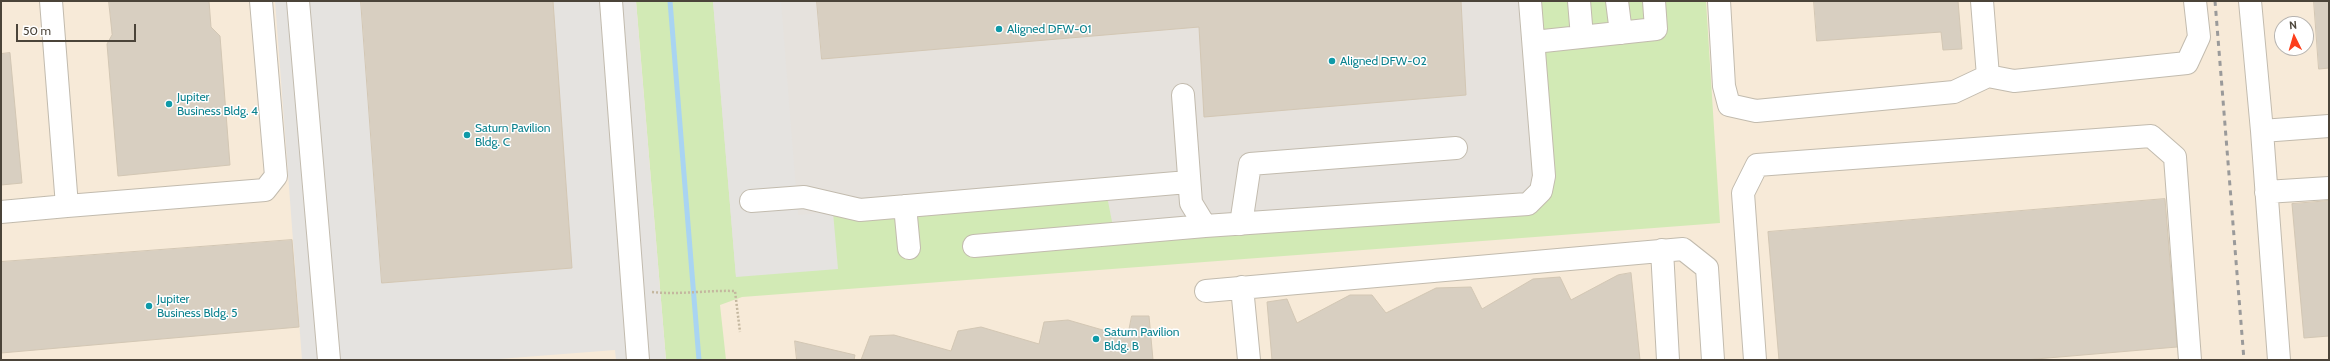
<!DOCTYPE html>
<html>
<head>
<meta charset="utf-8">
<style>
  body { margin:0 }
  #map { position:relative; width:2330px; height:361px; overflow:hidden; background:#f6f3ec; font-family:Cabin,sans-serif }
  canvas { display:block }
  .frame { position:absolute; inset:0; border:2px solid #4b4439; pointer-events:none }
  .north { position:absolute; left:2274px; top:16px; width:40px; height:40px; box-sizing:border-box; background:#fff; border:1px solid #b7b4b0; border-radius:50%; rotate:355deg; font-size:11px; font-weight:700; line-height:16px; text-align:center; color:#4b4439 }
  .north::after { content:''; display:block; margin:auto; width:14px; height:18px; background:#fc3f1d; clip-path:polygon(50% 0,100% 100%,50% 72%,0 100%) }
  .scale { position:absolute; left:16px; top:24px; width:120px; height:18px; box-sizing:border-box; border:2px solid #4b4439; border-top:0; padding-left:5px; font-size:12px; line-height:14px; white-space:nowrap; color:#4b4439; -webkit-text-stroke:3px #fff; paint-order:stroke }
</style>
</head>
<body>
<div id="map">
<canvas width="2330" height="361"></canvas>
<div class="frame"></div>
<div class="north">N</div>
<div class="scale">50 m</div>
</div>
<script>
const c = document.querySelector('canvas').getContext('2d');
c.lineJoin = 'round';
function fill(path, color) { c.fillStyle = color; c.fill(path, 'evenodd'); }
function strokePath(path, color, width, dash) { c.strokeStyle = color; c.lineWidth = width; c.lineCap = dash ? 'butt' : 'round'; c.setLineDash(dash || []); c.stroke(path); }
function write(font, color, halo, rows, align = 'center') {
  c.font = font + ' Cabin,sans-serif'; c.lineWidth = 3; c.setLineDash([]); c.textBaseline = 'middle'; c.strokeStyle = halo; c.fillStyle = color; for (const [text, x, y, turn = 0] of rows) {
    c.save(); c.translate(x, y); c.rotate((+turn || 0) * Math.PI / 180); c.textAlign = isNaN(turn) ? turn : align; if (halo) c.strokeText(text, 0, 0); c.fillText(text, 0, 0); c.restore();
  }
}
const commercial = new Path2D(`
  M1 1H2329V360H1ZM2282 24H2306V48H2282Z`);
const industrial = new Path2D(`
  M701 1H1521L1537 215 722 279Z`);
const green = new Path2D(`
  M636 1H713L736 277 833 212 1106 191 1114 232 1536 203 1521 1H1706L1720 223 742 297 720 305 726 360H666Z`);
const parking = new Path2D(`
  M275 1H361L383 283 572 268 553 1H636L666 360H616L615 350 486 360H302Z
  M713 1H781L798 215 833 212 838 269 736 277Z`);
const stream = new Path2D(`
  M670 1 699 360`);
const building = new Path2D(`
  M109 1H209L211 27 220 36 230 165 118 176 107 44 112 35Z
  M361 1H553L572 268 382 283Z
  M817 1H1461L1466 95 1204 117 1199 27 822 59Z
  M1814 1H1958L1962 49 1943 50 1941 32 1817 41Z
  M2314 1H2329V68L2319 69Z
  M10 53 22 183 1 185V54Z
  M2165 199 2177 347 2024 360H1779L1768 232Z
  M2329 201V336L2304 338 2292 204Z
  M292 240 299 327 1 353V262Z
  M1631 273 1640 360H1272L1267 302 1287 299 1297 323 1350 295H1372L1386 313 1436 288 1471 287 1482 309 1533 279 1560 277 1571 300 1618 275Z
  M1132 316H1149L1153 360H861L870 336 894 335 951 351 958 331 981 327 1039 344 1044 322 1068 320 1127 337Z
  M795 341 855 355 854 360H797Z`);
const path = new Path2D(`
  M652 292C680 295 707 290 735 291L740 332`);
const minor = new Path2D(`
  M51 1 67 206 265 190 276 176 261 1
  M298 1 329 360
  M611 1 638 360
  M1579 1 1582 37
  M1617 1 1621 33
  M1719 1 1724 86 1729 105 1756 111 1954 92 1988 76
  M1982 1 1988 76 2014 81 2187 63 2199 37 2195 1
  M2250 1 2262 131 2329 126
  M1534 42 1656 29 1654 1
  M1183 95 1191 203 1205 226 1528 204 1541 191 1544 176 1530 1
  M2262 131 2279 360
  M2266 192 2329 188
  M751 201 804 197 860 210 1188 182
  M905 206 909 248
  M1 212 67 206
  M1241 224 1250 164 1456 148
  M974 246 1205 226
  M1662 250 1668 360
  M1242 287 1249 360
  M1206 291 1683 249 1707 268 1713 360
  M1755 360 1743 193 1757 165 2151 136 2175 157 2190 360`);
const rail = new Path2D(`
  M2215 1 2244 360`);
const markers = [
  [999,29,4,"#0f9aa8"],
  [1332,61,4,"#0f9aa8"],
  [169,104,4,"#0f9aa8"],
  [467,135,4,"#0f9aa8"],
  [149,306,4,"#0f9aa8"],
  [1096,339,4,"#0f9aa8"]
];
const cultureNames = [
  ["Aligned DFW-01",1007,29],
  ["Aligned DFW-02",1340,61],
  ["Jupiter",177,97],
  ["Business Bldg. 4",177,111],
  ["Saturn Pavilion",475,128],
  ["Bldg. C",475,142],
  ["Jupiter",157,299],
  ["Business Bldg. 5",157,313],
  ["Saturn Pavilion",1104,332],
  ["Bldg. B",1104,346]
];
fill(commercial, '#f7ead8');
fill(industrial, '#e6e2dd');
fill(green, '#d2eab5');
fill(parking, '#e5e3e0');
strokePath(stream, '#a9d4f2', 5);
fill(building, '#d8cfc1');
strokePath(building, '#d3c7b4', 1);
strokePath(minor, '#c2bbae', 24);
strokePath(path, '#c4b79f', 2.5, [2, 2]);
strokePath(minor, '#fff', 22);
strokePath(rail, '#9a9a9a', 3, [5, 5]);
for (const [x, y, r, color] of markers) { const dot = new Path2D(); dot.arc(x, y, r, 0, 2 * Math.PI); c.fillStyle = color; c.fill(dot); strokePath(dot, '#fff', 1.5); }
write('12px', '#0d838f', '#fff', cultureNames, 'left');
</script>
</body>
</html>
